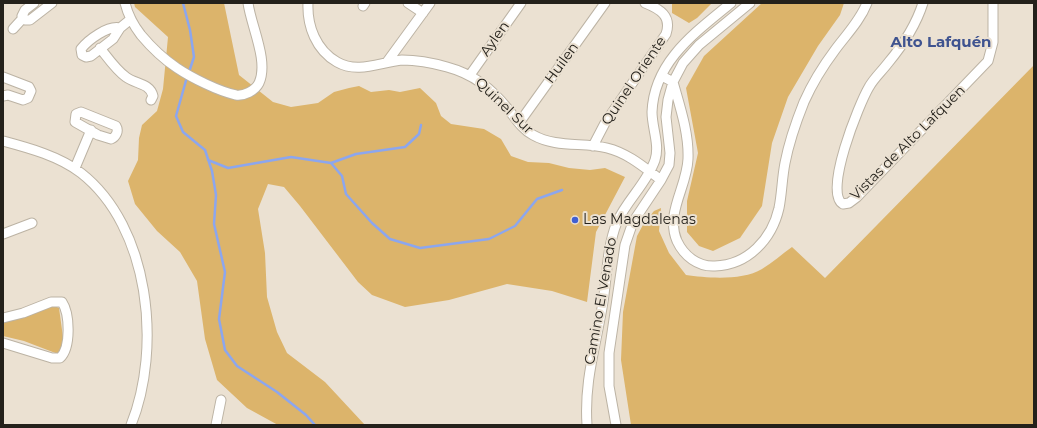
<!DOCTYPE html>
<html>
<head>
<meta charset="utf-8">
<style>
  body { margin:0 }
  #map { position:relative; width:1037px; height:428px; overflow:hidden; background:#ebe1d2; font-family:Montserrat,sans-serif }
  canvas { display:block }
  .frame { position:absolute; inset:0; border:4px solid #24211b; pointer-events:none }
</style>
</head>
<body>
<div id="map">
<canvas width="1037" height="428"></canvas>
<div class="frame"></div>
</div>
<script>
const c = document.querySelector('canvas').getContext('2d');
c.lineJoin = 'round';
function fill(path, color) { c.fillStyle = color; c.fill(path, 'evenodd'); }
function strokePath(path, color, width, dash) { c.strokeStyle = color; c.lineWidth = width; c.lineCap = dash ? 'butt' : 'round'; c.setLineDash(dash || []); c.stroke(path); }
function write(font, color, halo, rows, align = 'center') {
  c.font = font + ' Montserrat,sans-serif'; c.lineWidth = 4; c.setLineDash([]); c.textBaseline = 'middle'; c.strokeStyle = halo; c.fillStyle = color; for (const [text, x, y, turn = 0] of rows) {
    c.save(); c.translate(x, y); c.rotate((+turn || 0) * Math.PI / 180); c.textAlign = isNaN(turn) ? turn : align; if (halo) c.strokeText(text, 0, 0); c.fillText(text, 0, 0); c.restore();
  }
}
const green = new Path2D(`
  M134 3H224L239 75 273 102 291 107 318 103 334 92 349 88 359 86 371 92 389 90 400 92 420 88 436 103 441 116 451 124 484 129 501 139 511 156 528 162 549 163 569 168 590 170 605 168 625 177 596 232 587 302 552 291 507 284 449 300 405 307 372 295 358 282 300 206 284 187 268 184 258 209 265 253 267 297 277 332 287 353 325 382 365 425H278L247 408 217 380 205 339 197 281 180 252 157 231 135 204 128 181 138 160 139 138 142 125 157 111 163 89 168 37 135 7Z
  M672 3H712L697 18 689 23 672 13Z
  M762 3H844L840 15 818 46 788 97 772 143 762 206 740 238 713 251 699 246 687 232V201L698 153 686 88 704 56Z
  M1034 65V425H631L621 360 623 312 637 236 644 223 654 211 661 208 659 231 669 253 686 275C707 278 742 281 762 269 772 263 782 254 792 247L825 278Z
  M53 305 59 308 63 337 62 349 58 354 24 341 3 336V323L25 317Z`);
const stream = new Path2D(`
  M183 3 190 30 194 57 189 72
  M187 77 176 116 183 132 205 150 212 171 216 195 214 224 225 272 219 319 225 350 237 366 277 392 306 415 315 425
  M208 160 228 168 291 157 331 163 342 176 346 194 372 223 390 239 420 248 489 239 515 226 537 199 562 190
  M331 163 356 154 405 147 419 134 421 125`);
const street = new Path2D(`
  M34 3 25 10 22 16 25 20H30L52 3
  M125 3C128 15 134 26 141 35 151 47 165 60 177 68 192 78 218 91 236 95 244 96 255 91 259 83 269 61 251 26 248 3
  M308 3C307 26 316 50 337 62 358 74 380 62 402 60 417 60 433 63 447 67 473 74 491 88 508 109 516 119 522 129 533 135 556 148 583 142 607 148 628 153 645 168 661 180
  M408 3 423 13
  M923 3C916 25 903 45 888 63 882 71 874 78 869 87 859 104 823 193 843 204L849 203 857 197 988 61 993 42V3
  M363 6 365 3
  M120 28C108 25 88 40 81 49L82 55 86 57 91 56 113 39 120 28 131 19
  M13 29 23 18
  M100 48C108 58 116 70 126 77 135 84 150 83 153 96L151 100
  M387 62 430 3
  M470 75 521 3
  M662 76 673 82C680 107 689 133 688 159 687 187 665 213 677 241 684 256 698 267 715 266 748 265 772 239 779 208 782 193 782 178 785 163 789 142 796 122 804 102 812 84 823 66 835 50 846 35 860 21 867 3
  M3 77 29 87 31 91 28 98 23 100 8 95 3 96
  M81 112 116 126C119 131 116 137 111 139L98 135 75 122 76 114Z
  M519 123 605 3
  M3 141C29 148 59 156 81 173 150 227 162 348 131 425
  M593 146 605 123 666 34C672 16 660 9 645 3
  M75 168 91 130
  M3 234 32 223
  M3 318 23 313 51 302H62C70 314 71 348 60 358H52L3 343
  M216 425 221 400
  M587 425C584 380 596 346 603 302 607 276 607 247 617 222 627 200 647 183 655 160 660 145 652 128 652 112 654 61 696 32 731 3
  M616 425 609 386V353L625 245 633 222 661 180 669 165 670 153 666 117 668 100 673 82 683 63 699 45 750 3`);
const markers = [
  [575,220,4,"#405fd2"]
];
const streetNames = [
  ["Aylen",495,39,-55],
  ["Huilen",562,63,-54],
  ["Quinel Oriente",634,81,-56],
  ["Quinel Sur",504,106,44],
  ["Vistas de Alto Lafquen",908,143,-45],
  ["Camino El Venado",601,301,-80]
];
const poiNames = [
  ["Las Magdalenas",583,220]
];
const neighbourhoodNames = [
  ["Alto Lafquén",941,43]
];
fill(green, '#dcb46b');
strokePath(stream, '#8ca6ee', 2.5);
strokePath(street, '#bcb3a4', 11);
strokePath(street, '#fff', 9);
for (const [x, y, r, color] of markers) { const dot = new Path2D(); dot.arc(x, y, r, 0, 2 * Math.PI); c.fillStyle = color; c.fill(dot); strokePath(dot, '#ebe1d2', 1.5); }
write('14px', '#24211b', '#ebe1d2', streetNames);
write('14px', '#24211b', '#ebe1d2', poiNames, 'left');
write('bold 15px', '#3f538f', '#ebe1d2', neighbourhoodNames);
</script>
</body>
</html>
